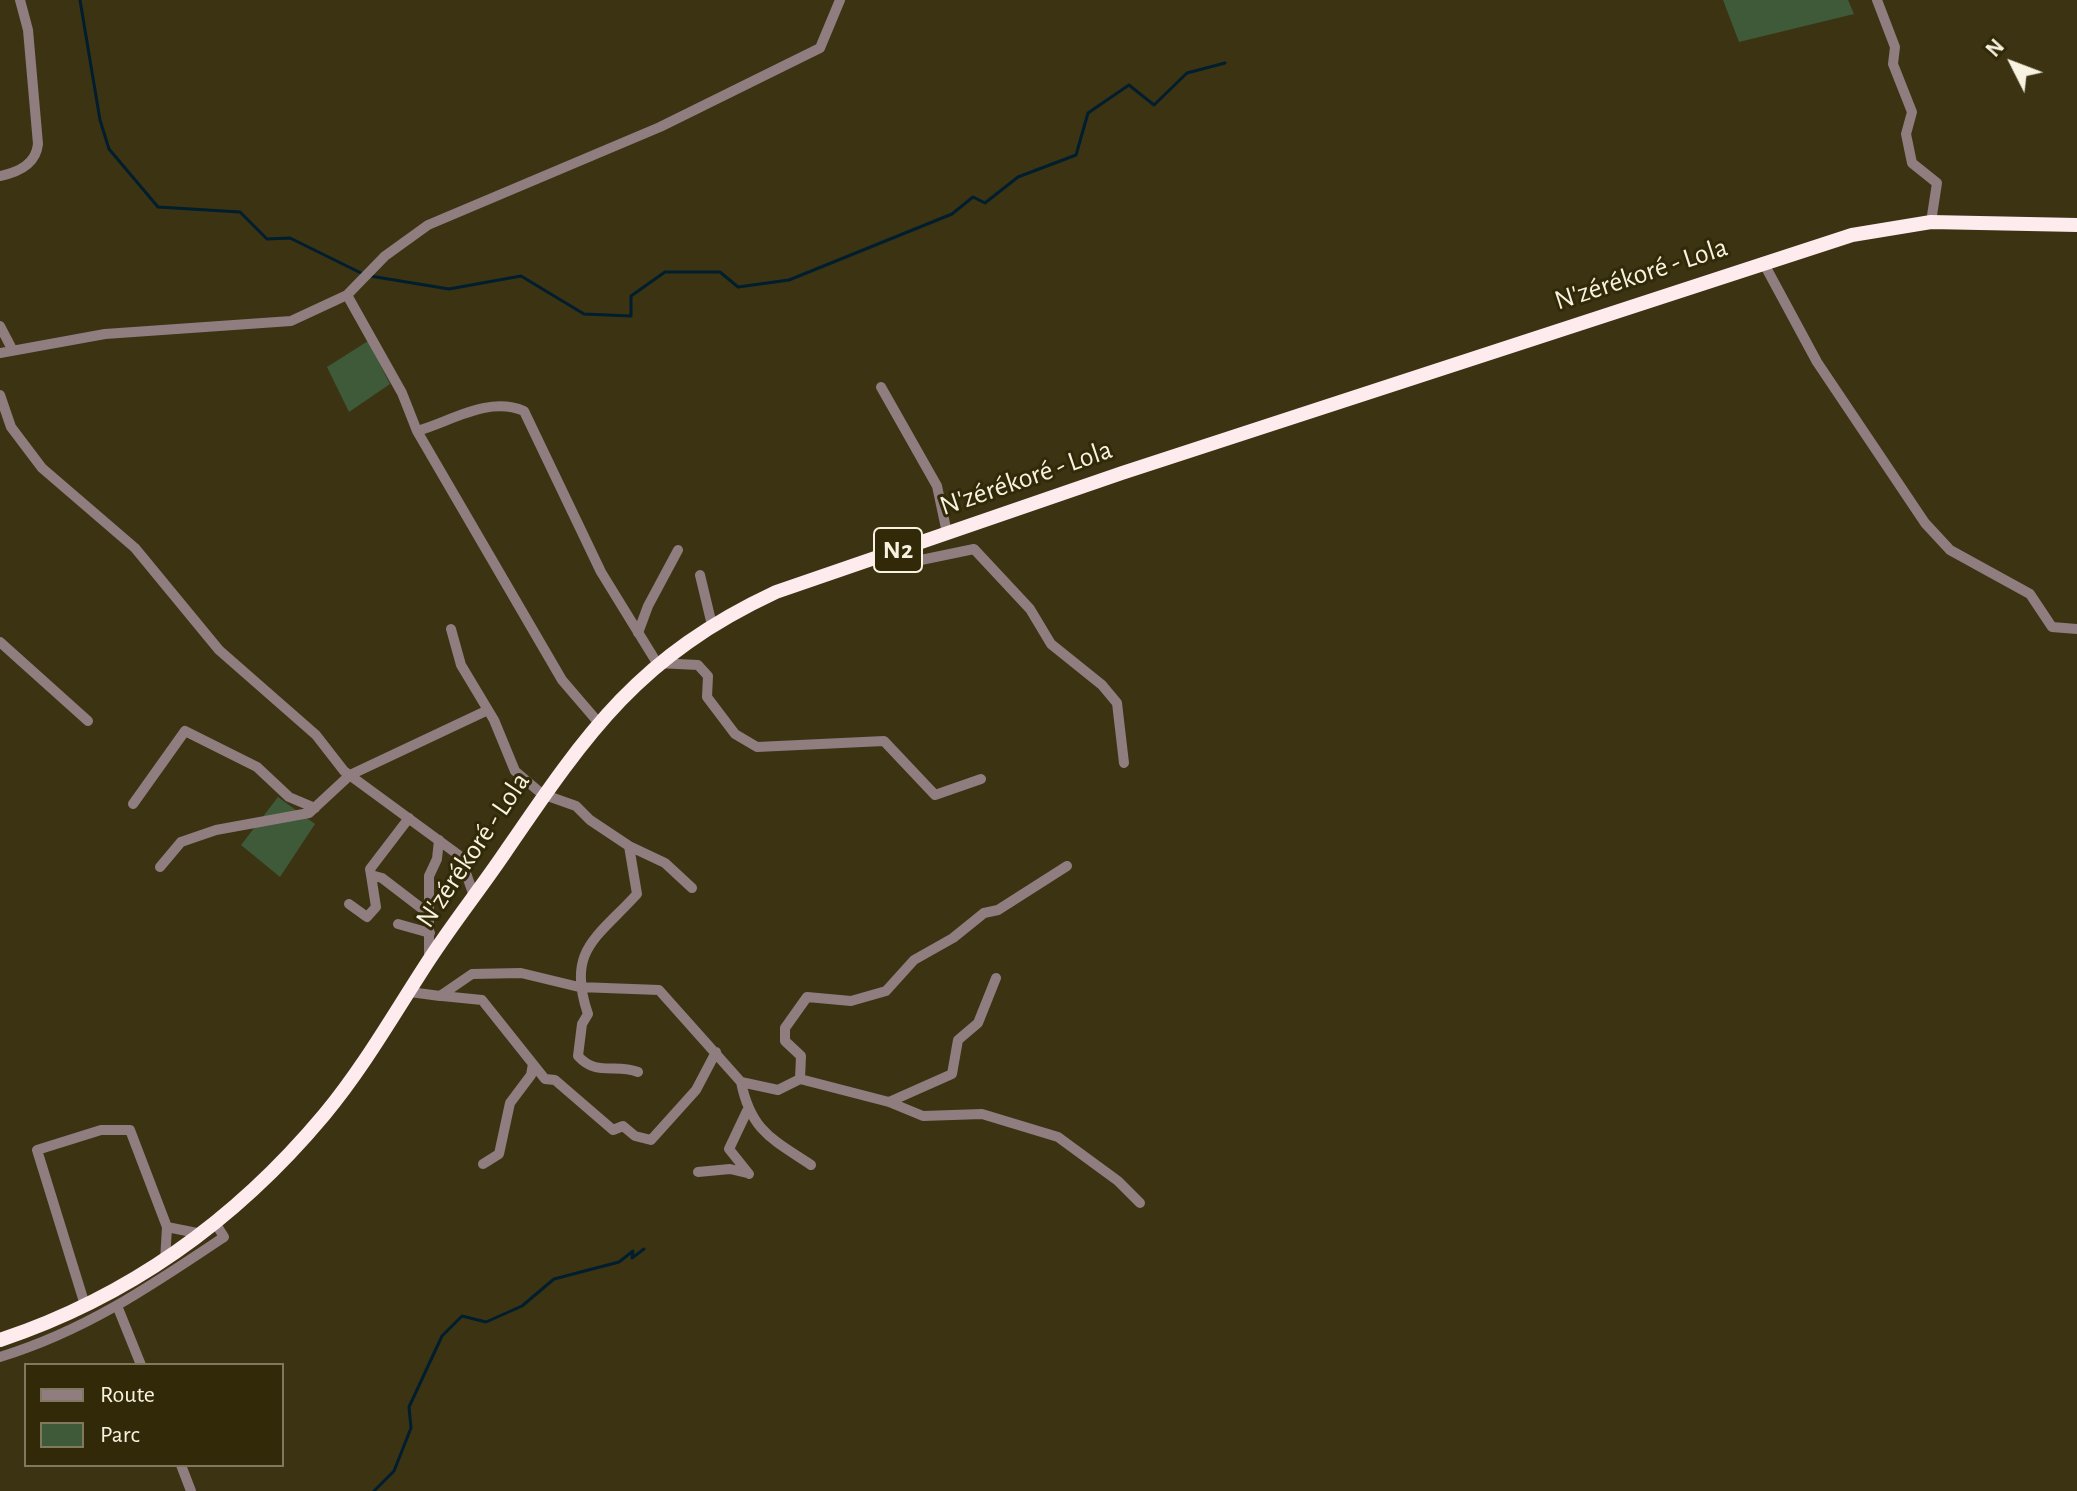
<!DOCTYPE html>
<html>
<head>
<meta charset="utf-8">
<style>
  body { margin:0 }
  #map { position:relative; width:2077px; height:1491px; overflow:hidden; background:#3c3313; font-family:"Alegreya Sans",sans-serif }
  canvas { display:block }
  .legend { position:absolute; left:24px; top:1363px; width:260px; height:104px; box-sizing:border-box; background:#322908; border:2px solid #81795e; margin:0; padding:10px 14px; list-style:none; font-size:24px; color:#f8f2e0 }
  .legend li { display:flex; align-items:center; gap:16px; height:40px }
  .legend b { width:40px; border:2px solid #81795e }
  .north { position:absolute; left:1973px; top:24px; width:80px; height:80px; -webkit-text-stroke:6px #322908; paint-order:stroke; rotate:312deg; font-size:22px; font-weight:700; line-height:32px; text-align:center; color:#f8f2e0 }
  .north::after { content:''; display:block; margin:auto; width:28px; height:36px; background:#f8f2e0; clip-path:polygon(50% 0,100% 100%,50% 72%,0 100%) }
</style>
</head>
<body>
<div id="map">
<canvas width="2077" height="1491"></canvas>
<ul class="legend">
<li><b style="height:10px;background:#8f7d80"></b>Route</li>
<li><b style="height:22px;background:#3e5a39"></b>Parc</li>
</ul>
<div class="north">N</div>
</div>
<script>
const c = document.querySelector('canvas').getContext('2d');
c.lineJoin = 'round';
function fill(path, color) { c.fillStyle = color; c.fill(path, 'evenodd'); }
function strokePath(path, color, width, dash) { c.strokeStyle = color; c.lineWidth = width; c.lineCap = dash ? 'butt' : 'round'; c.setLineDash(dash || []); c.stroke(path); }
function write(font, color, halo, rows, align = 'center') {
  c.font = font + ' "Alegreya Sans",sans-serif'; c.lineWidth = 6; c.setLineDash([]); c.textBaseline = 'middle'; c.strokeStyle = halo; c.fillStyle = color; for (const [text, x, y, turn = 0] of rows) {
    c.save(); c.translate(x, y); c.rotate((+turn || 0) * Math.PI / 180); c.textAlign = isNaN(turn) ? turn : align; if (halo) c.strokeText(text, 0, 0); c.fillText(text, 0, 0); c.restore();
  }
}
const green = new Path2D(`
  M1723 0H1848L1854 14 1739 42Z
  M368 341 390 384 349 412 327 367Z
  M278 797 315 824 280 877 241 845Z`);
const stream = new Path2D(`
  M80 0 100 120 109 149 158 207 240 212 267 239 290 238 363 274
  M370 276 449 289 521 276 584 314 631 316V296L665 272H720L738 287 789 280 952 214 973 197 985 203 1018 177 1076 155 1088 113 1129 85 1154 105 1187 73 1225 63
  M374 1491 394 1471 411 1428 409 1407 442 1336 462 1316 486 1322 522 1306 554 1279 619 1262 633 1251 632 1258 644 1249`);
const minor = new Path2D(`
  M1877 0 1895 47 1893 64 1912 112 1906 134 1912 163 1937 183 1931 222
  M0 176C19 172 36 164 38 144L28 30 20 0
  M1763 262 1817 362 1925 523 1950 550 2030 594 2052 627 2077 629
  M347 295 402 393 417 431C452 421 488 396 524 411L601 572 657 663 698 665 708 676 707 697 735 734 757 747 884 741 935 795 981 779
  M0 326 12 349
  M0 353 105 334 291 321 347 295 385 256 428 225 660 127 820 48 840 0
  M881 387 937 486 947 533
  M0 395 11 427 42 468 135 548 219 650 316 735 344 771 460 856 474 896
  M417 431 562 680 598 722
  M895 551 921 560 974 549 1030 609 1051 644 1102 685 1117 703 1124 763
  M700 575 712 625
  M451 629 461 665 494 720 515 771 542 794 576 806 590 820 629 846 637 894C597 938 566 950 588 1014L582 1024 578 1056C597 1077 615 1063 638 1072
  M638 633 648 606 678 550
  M0 642 88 721
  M133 804 185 731 257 767 289 797 315 808
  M629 846 665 863 692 888
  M160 867 181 842 216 830 309 813 350 775 488 710
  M371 875 370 869 409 818
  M349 904 367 917 376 907 371 875 382 878 429 914
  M398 924 430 933
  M429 958V876L437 859 439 840
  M410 992 440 996 472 974 521 973 579 987 659 990 741 1082 778 1090 800 1079 889 1102 923 1116 982 1114 1058 1137 1118 1181 1140 1203
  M442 996 482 1000 545 1079 555 1080 613 1130 623 1126 635 1136 651 1140 696 1090 716 1052
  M800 1079 801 1056 785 1041V1028L807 997 851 1001 886 991 914 960 953 938 984 913 998 910 1067 866
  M741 1082C751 1131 772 1139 811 1165
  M889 1102 952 1074 958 1040 978 1023 996 978
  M747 1111 729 1149 749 1174
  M483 1164 499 1154 510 1103 531 1075 533 1064
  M698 1172 730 1169 747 1173
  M167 1227 202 1234
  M85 1305 37 1150 101 1130H130L167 1227 165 1261
  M118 1308 141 1365
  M0 1357C85 1331 151 1286 224 1237L216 1224
  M181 1465 191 1491`);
const highway = new Path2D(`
  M0 1340C129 1297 237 1219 324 1115 364 1067 395 1012 429 960 453 923 481 888 506 851 588 731 639 656 776 592L1122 473 1852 235 1931 222 2077 225`);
const shields = [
  [898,550,48]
];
const shieldNames = [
  ["N2",898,550]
];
const streetNames = [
  ["N'zérékoré - Lola",1641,274,-18],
  ["N'zérékoré - Lola",1026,478,-19],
  ["N'zérékoré - Lola",473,850,-56]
];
fill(green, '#3e5a39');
strokePath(stream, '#001e2e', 3);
strokePath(minor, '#8f7d80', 10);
strokePath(highway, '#fdebee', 14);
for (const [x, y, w] of shields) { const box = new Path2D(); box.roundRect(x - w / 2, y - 22, w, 44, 6); c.fillStyle = '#322908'; c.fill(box); strokePath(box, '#f8f2e0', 2); }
write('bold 26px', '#f8f2e0', null, shieldNames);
write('28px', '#f8f2e0', '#322908', streetNames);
</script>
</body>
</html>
